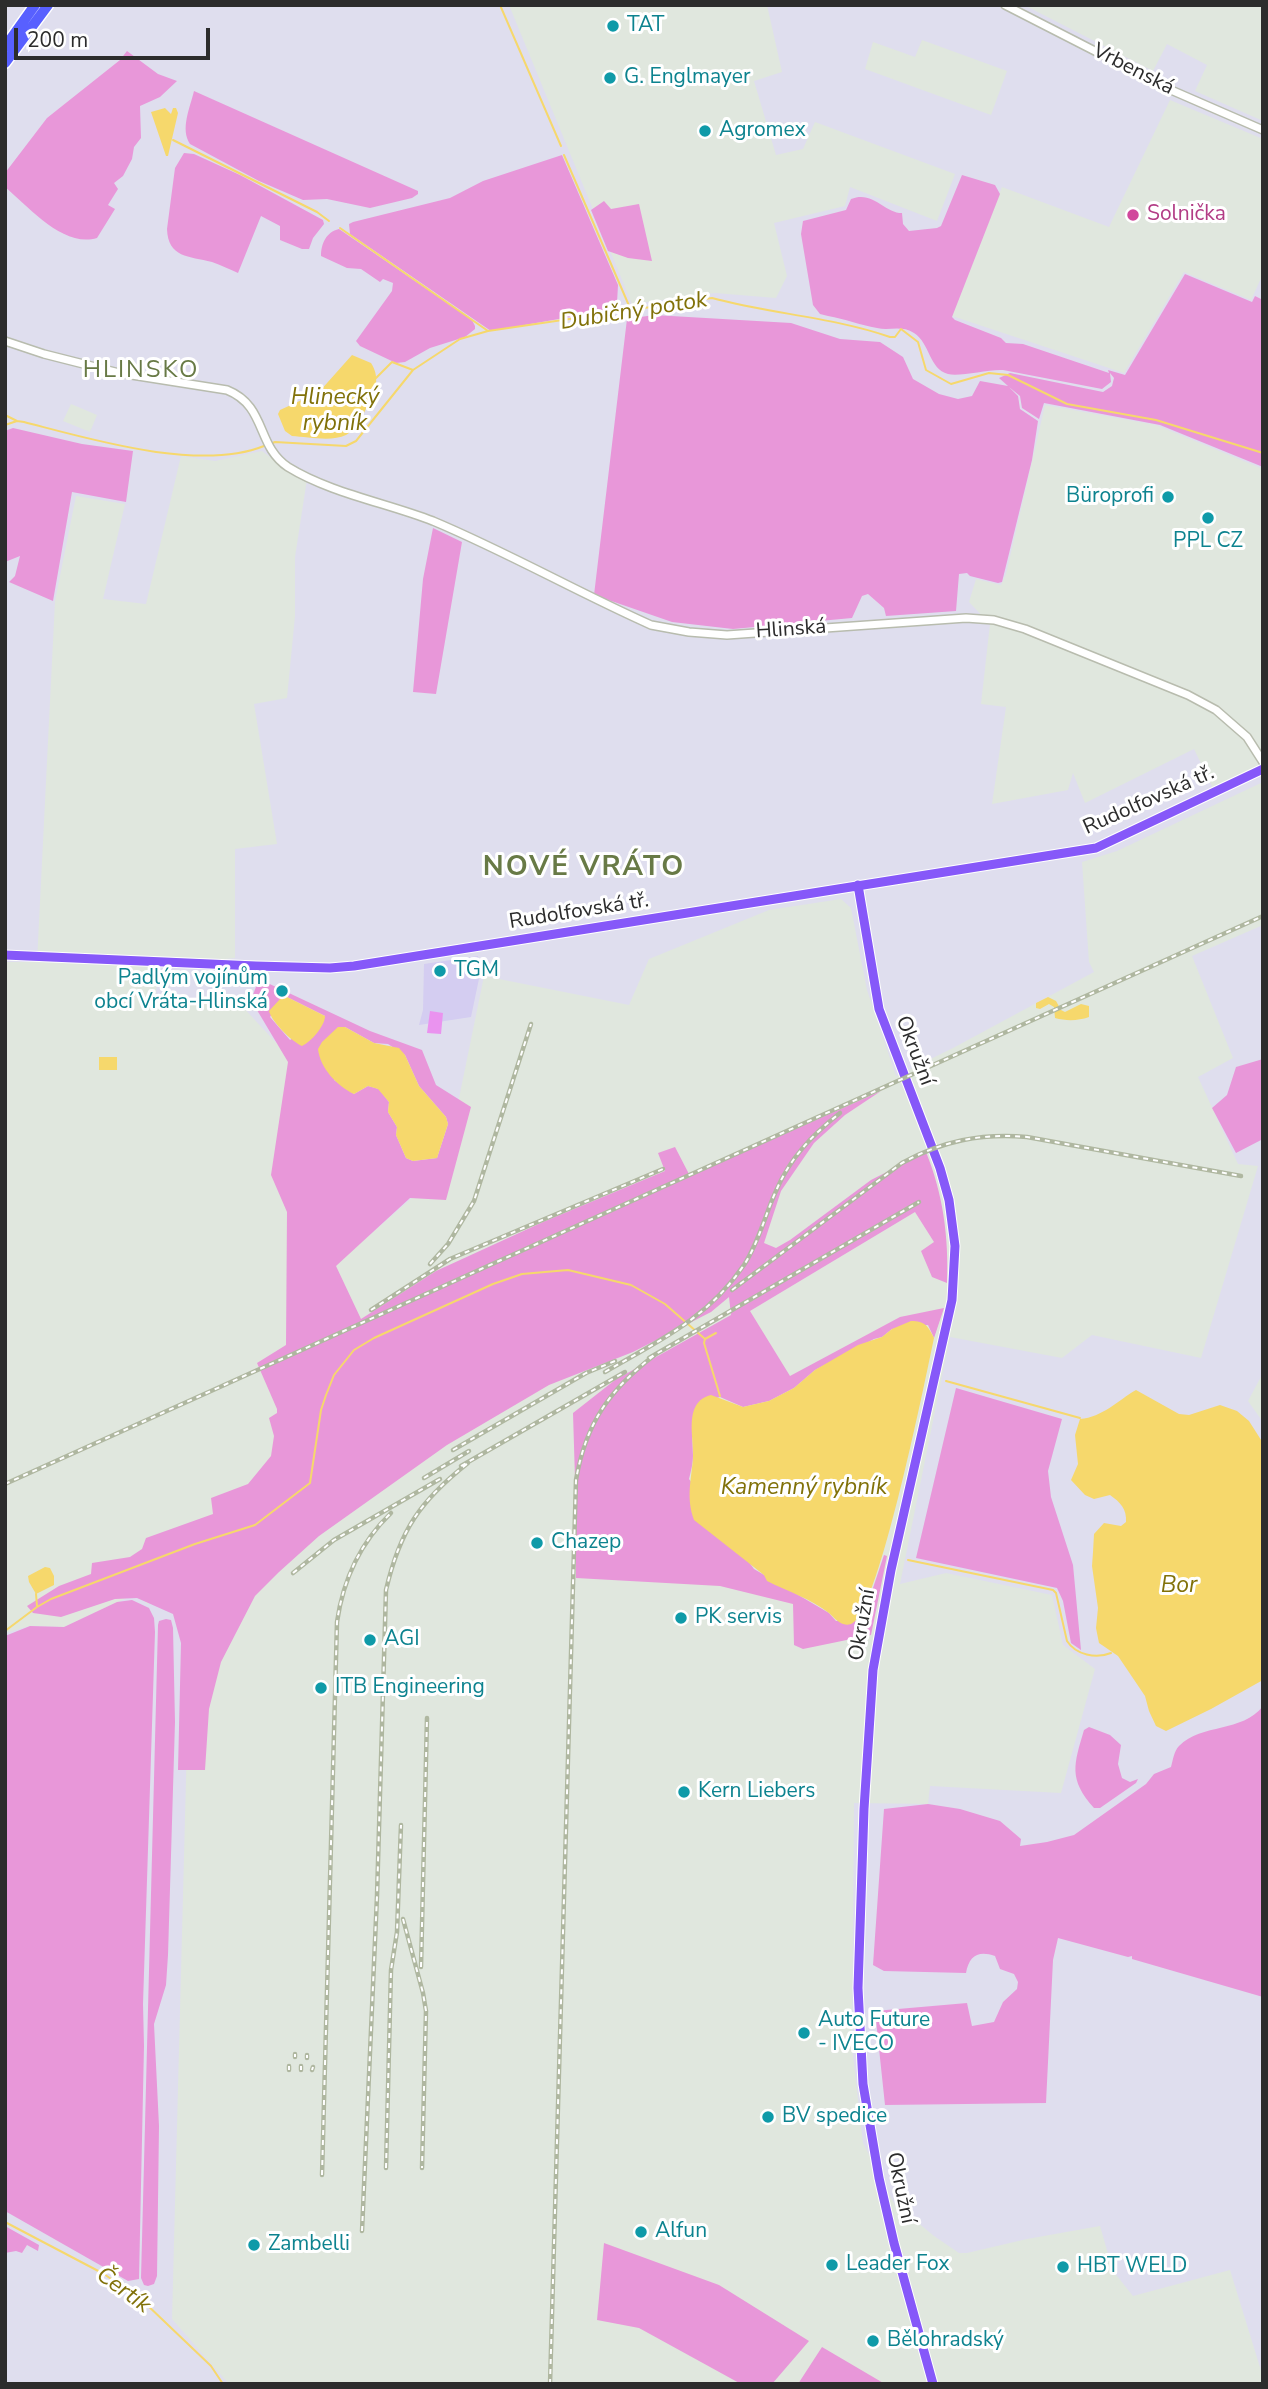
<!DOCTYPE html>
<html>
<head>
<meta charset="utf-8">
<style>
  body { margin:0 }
  #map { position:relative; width:1268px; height:2389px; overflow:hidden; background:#dfdeee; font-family:"Nunito Sans",sans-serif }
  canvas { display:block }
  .frame { position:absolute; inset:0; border:7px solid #2c2c2c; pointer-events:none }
  .scale { position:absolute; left:14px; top:28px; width:196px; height:32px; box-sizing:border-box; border:4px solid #2c2c2c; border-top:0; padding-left:9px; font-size:21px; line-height:24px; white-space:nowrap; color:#2c2c2c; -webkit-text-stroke:5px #fff; paint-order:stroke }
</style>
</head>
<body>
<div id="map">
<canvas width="1268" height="2389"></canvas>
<div class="frame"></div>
<div class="scale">200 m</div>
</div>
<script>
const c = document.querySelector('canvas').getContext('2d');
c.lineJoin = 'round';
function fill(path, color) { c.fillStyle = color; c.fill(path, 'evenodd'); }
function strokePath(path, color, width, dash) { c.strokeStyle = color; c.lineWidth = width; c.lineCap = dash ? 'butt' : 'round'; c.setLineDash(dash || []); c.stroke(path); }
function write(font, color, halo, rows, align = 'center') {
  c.font = font + ' "Nunito Sans",sans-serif'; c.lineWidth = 6; c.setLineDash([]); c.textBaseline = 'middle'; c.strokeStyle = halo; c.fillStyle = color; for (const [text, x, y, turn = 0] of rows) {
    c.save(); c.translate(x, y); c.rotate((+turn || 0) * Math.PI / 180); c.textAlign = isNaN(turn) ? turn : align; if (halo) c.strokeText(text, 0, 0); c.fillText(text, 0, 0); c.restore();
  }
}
const industrial = new Path2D(`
  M509 5H767L782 72 754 81 776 155 803 149 815 122 955 174 937 221 850 187 845 206 774 223 787 276 776 298 715 293 632 304Z
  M1024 5H1263V121L1195 91 1207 65 1167 44 1153 71Z
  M922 40 1007 71 991 115 865 69 873 42 915 57Z
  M1170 100 1263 139V274L1251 300 1184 272 1124 373 952 316 1002 187 1109 227Z
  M71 404 97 415 90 432 63 421Z
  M1045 405 1156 425 1263 469V749L1258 767 1213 788 1194 749 1085 803 1073 773 1068 790 992 804 1006 707 981 704 990 624 969 602 976 579 1001 585 1006 574Z
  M262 451 286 469 307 479 295 557V616L287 698 254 704 277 844 235 849V958L157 966 156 1003 240 1004 295 1063 342 1259 421 1190 458 1103 484 976 629 1005 649 959 769 910 841 899 851 908 867 990 896 1076 953 1048 1094 972 1089 962 1082 862 1117 851 1263 782V925L1192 956 1233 1058 1198 1077 1238 1164 1258 1166 1201 1358 1092 1335 1062 1358 950 1337 900 1584 946 1573 1052 1595 1063 1645 1095 1669 1061 1793 930 1786 928 1804 854 1803 852 2047 863 2143 896 2207 903 2205 910 2216 934 2236 959 2253H967L1027 2239 1100 2226 1113 2271 1133 2296 1230 2270 1263 2377V2384H229L172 2319 188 1702 270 1539 147 1604 142 1598 133 1595 64 1627 30 1626 5 1633V962H37L55 601 76 496 125 504 103 599 146 604 181 456 215 461Z
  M1263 1373V1422L1248 1401Z`);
const education = new Path2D(`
  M478 956 480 974 471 1017 419 1025 423 1010 424 964Z`);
const green = new Path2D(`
  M127 51 158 74 177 81 160 97 140 106 141 138 134 147 132 159 123 176 114 183 118 189 108 205 115 209 97 238C63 248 29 207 5 187V173L47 118 120 60Z
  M194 91 418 191V194L412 198 370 208 327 199 303 200 259 181 190 144C180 129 190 108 194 91Z
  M184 153 194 154 240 175 323 220 324 224 313 238 309 249H302L280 240V226L261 216 238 273C229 269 221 265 212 262 189 256 168 258 167 229L175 168Z
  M562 155 618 285 617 303 604 311 491 331 350 234 349 224 353 222 450 198 483 181Z
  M962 175 995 185 1000 194 952 317 955 320 1001 338 1006 343 1023 344 1109 373 1108 370 1125 375 1185 274 1252 302 1255 296 1263 300V467L1160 425 1044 403 1039 419 1022 408 1020 396 1009 387 1018 396 1020 409 1038 421 1032 460 1002 582 998 583 970 576 967 573 959 574 956 611 886 616 884 608 868 594 862 596 852 618 733 629 672 622 594 595 627 319 654 315 791 323 840 339 880 342 903 357 913 379 939 394 958 399 972 396 980 381 1008 386 999 378 1010 373 1103 392 1112 386 1114 378 1110 373 1111 382 1102 389 1003 370C988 369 960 377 948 374 929 369 930 343 914 333 902 325 889 331 877 328 860 325 845 319 828 316L820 314 813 305 801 234 803 221 846 210 851 199C873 190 884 213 902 213L903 224 909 231 937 228 941 226Z
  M604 201 611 209 639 204 652 261 628 258 608 251 591 210Z
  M339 229 472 320 475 326V329L465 337 430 348 405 362 396 363 360 346 356 341 392 291 393 283 383 279 380 282 361 269 347 268 321 256C321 244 326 232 339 229Z
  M13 428 82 444 133 451 126 502 72 492 53 601 9 582 15 576 20 556 5 562V431Z
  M433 528 462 542 436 694 413 692 423 579Z
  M259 979 370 1031 422 1050 436 1085 471 1107 446 1200 410 1198 336 1266 361 1319 436 1271 543 1222 665 1171 658 1153 675 1147 690 1176 881 1091 845 1115 814 1143 781 1191 764 1243 776 1248 790 1240 871 1180 926 1152C943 1194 949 1237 947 1283L932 1277 921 1251 934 1242 915 1212 750 1311 790 1376 900 1317 944 1308 934 1338 928 1325 892 1329 882 1337 874 1339 815 1370 794 1388 769 1401 743 1407 720 1397 699 1403C689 1422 693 1436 693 1456 693 1463 691 1471 689 1479L754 1569 829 1613 836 1621H857L868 1603 884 1555 887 1556 871 1635 803 1649 794 1645 793 1604 720 1586 576 1578V1512L573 1413 615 1380 731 1315 729 1297 711 1312 633 1352 549 1385 447 1445 319 1536 279 1572 255 1596 221 1662 209 1709 205 1770H178L181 1643 173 1614 137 1598 115 1599 61 1617 33 1613 27 1606 59 1586 91 1574 92 1563 130 1557 142 1549 146 1538 213 1514 211 1498 248 1484 271 1456 274 1436 269 1418 277 1413V1409L257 1363 286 1345 287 1212 271 1175 288 1062 251 1000ZM287 997 325 1016 290 1040 270 1017 282 998ZM338 1027H345L374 1043 388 1044 405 1055 419 1086 446 1117 448 1124 437 1158 413 1161 406 1158 396 1135 397 1127 388 1112 389 1102 379 1089 368 1086 354 1094 334 1080Z
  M1263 1059V1139L1236 1153 1212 1108 1227 1095 1236 1067Z
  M956 1388 1062 1419 1048 1471 1051 1497 1073 1565 1081 1650 1071 1643 1063 1601 1057 1588 916 1558Z
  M132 1600 149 1608 154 1618 155 1632 143 2004 144 2046 139 2279 128 2281 5 2211V1636L30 1626 64 1627 117 1602Z
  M166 1619 171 1620 173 1628 175 1722 168 1955 166 1985 154 2024 159 2126 157 2276 154 2284 148 2286 144 2285 141 2278 158 1625 159 1621Z
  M1263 1706V1997L1132 1959V1956L1128 1957 1058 1938 1053 1960 1046 2103 885 2105 875 2011 967 2003 972 2026 994 2022 1003 2002 1017 1989 1018 1982 1014 1974 1000 1969 995 1956C978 1950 969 1956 966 1973L884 1971 873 1965 884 1809 928 1804 960 1809 1000 1821 1021 1839 1020 1846 1047 1842 1074 1835 1146 1784 1154 1774 1171 1767C1173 1760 1174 1751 1179 1746 1202 1723 1242 1733 1263 1706Z
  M1089 1727 1110 1735 1121 1745 1118 1764 1122 1778 1130 1782 1138 1779 1136 1783 1100 1808H1094C1068 1779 1074 1764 1084 1730Z
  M5 2226 39 2245 38 2251 27 2245 22 2253 16 2251 5 2253Z
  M604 2243 719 2285 809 2341 772 2384H741L639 2328 597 2320Z
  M822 2347 885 2384H798Z`);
const pitch = new Path2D(`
  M430 1011 443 1013 441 1034 427 1033Z`);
const water = new Path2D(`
  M165 108 171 114 173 108H176L178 113 168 156H166L151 112Z
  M352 355 371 363C375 369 377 376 376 384 374 396 357 430 346 435 332 442 308 437 292 436L285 431 278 414 280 410 319 392Z
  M287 997 325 1016C325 1026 311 1042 302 1046 291 1041 272 1022 269 1011L281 998Z
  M1048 997 1056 1001 1061 1010 1065 1012 1081 1004 1089 1006V1017C1078 1021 1066 1021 1055 1018L1054 1007 1049 1004 1040 1009 1036 1008V1003Z
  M338 1027H345L374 1043 399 1048 405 1055 419 1086 446 1117 448 1124 437 1158 413 1161 406 1158 396 1135 397 1127 388 1112 389 1102 378 1089 368 1086 354 1094C337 1086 320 1068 318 1049L322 1042Z
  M99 1057H117V1070H99Z
  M911 1321C925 1321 928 1326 934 1338 926 1376 878 1616 851 1624 841 1627 836 1619 829 1613 811 1599 787 1591 767 1581L764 1575 694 1520C686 1499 691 1480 693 1459 695 1440 682 1402 711 1395L743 1407 769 1401 794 1388 815 1370 858 1345 882 1337 892 1329Z
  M1136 1390 1179 1414 1189 1415 1220 1405 1237 1411 1249 1421 1263 1443V1680L1211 1709 1166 1731 1156 1726 1149 1711 1145 1696 1118 1656 1099 1643 1096 1628 1098 1608 1092 1566 1093 1552 1094 1534 1104 1523 1121 1526 1126 1522C1127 1509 1120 1502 1110 1495L1094 1499 1085 1495 1071 1480 1078 1464 1075 1435 1080 1419C1103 1417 1117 1401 1136 1390Z
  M45 1567 50 1568 54 1576V1585L36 1594 29 1582 28 1576Z`);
const stream = new Path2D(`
  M500 5 561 146
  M173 140 317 212 329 221
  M564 155 630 308
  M340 228 488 331
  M376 378 392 362 413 370
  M5 415 17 421
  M5 425 17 421 24 422C90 439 199 472 264 446
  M270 444 275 442 346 446 356 441 413 370 460 339 488 331 712 298C771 314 832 317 890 337H895L901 329 918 342 926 370 951 384 989 373 1008 375 1067 404 1156 420 1263 453
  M705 1339 716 1333
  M946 1381 1080 1418
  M908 1560 1053 1590 1056 1593 1067 1641C1076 1655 1096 1659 1111 1653
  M36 1594 37 1606
  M5 1631 37 1607 51 1599 195 1544 255 1525 310 1483 321 1410 326 1395 334 1375 354 1350 374 1338 493 1284 522 1274 568 1270 631 1285 665 1304 705 1339 704 1343 720 1396
  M5 2222 104 2274 144 2302 211 2366 223 2384`);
const minor = new Path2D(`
  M1005 5 1171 90 1263 130
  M5 341 44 354 119 373 227 390C267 406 256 446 288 467 330 493 387 503 433 521 507 552 577 592 651 625L689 632 727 635 966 618 994 620 1025 629 1188 695 1216 710 1247 737 1263 762`);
const major = new Path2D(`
  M858 885 879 1009 940 1168 949 1200 955 1246 952 1300 891 1570 873 1670 864 1809 858 1988 863 2084 879 2178 894 2243 933 2384
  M5 955 256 966 330 968 354 966 1096 848 1263 769`);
const highway = new Path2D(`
  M5 47 35 5
  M5 63 48 5`);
const rail = new Path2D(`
  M430 1264 448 1244 474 1201 531 1024
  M732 1290 902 1163C942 1141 981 1133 1027 1137L1241 1176
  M371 1310 450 1259 663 1169
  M649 1358 919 1202
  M605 1372C660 1340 707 1319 744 1265 759 1242 765 1215 776 1191 790 1158 812 1135 840 1113
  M453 1450 586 1373 615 1361
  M461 1466 625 1372
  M424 1478 469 1451
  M5 1484 1263 916
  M293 1573 334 1540 440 1479
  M403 1919 423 1993 426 2011 422 2168
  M421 1967 427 1718
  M295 2057V2054
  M307 2058V2055
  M289 2070V2066
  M301 2070V2066
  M312 2070 313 2067
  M386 2168 391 1970 397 1932 401 1825
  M322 2175 337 1622C343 1580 360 1543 391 1513
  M362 2231 377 1896 386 1590C400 1530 420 1501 468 1463
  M550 2384 576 1480C586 1422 610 1389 656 1354`);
const markers = [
  [613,26,7,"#0f9aa8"],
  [610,78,7,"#0f9aa8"],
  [705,131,7,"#0f9aa8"],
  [1133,215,7,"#d1479c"],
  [1168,497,7,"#0f9aa8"],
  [1208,518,7,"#0f9aa8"],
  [440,971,7,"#0f9aa8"],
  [282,991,7,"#0f9aa8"],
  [537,1543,7,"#0f9aa8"],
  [681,1618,7,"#0f9aa8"],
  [370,1640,7,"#0f9aa8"],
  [321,1688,7,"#0f9aa8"],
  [684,1792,7,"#0f9aa8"],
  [804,2033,7,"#0f9aa8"],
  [768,2117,7,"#0f9aa8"],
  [641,2232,7,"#0f9aa8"],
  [254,2245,7,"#0f9aa8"],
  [832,2265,7,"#0f9aa8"],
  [1063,2267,7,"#0f9aa8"],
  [873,2341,7,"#0f9aa8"]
];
const cultureNames = [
  ["TAT",627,26],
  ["G. Englmayer",624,78],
  ["Agromex",719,131],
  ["Büroprofi",1154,497,"right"],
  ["PPL CZ",1208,542,"center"],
  ["TGM",454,971],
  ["Padlým vojínům",268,979,"right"],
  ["obcí Vráta-Hlinská",268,1003,"right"],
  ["Chazep",551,1543],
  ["PK servis",695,1618],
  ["AGI",384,1640],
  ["ITB Engineering",335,1688],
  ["Kern Liebers",698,1792],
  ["Auto Future",818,2021],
  ["- IVECO",818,2045],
  ["BV spedice",782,2117],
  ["Alfun",655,2232],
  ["Zambelli",268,2245],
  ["Leader Fox",846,2265],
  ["HBT WELD",1077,2267],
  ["Bělohradský",887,2341]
];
const streetNames = [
  ["Vrbenská",1133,70,27],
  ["Hlinská",791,630,-4],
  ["Rudolfovská tř.",1149,801,-24],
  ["Rudolfovská tř.",579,912,-9],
  ["Okružní",914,1051,69],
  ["Okružní",863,1625,-80],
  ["Okružní",900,2188,78]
];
const hotelNames = [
  ["Solnička",1147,215]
];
const waterNames = [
  ["Dubičný potok",634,312,-9],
  ["Hlinecký",335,398],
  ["rybník",335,424],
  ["Kamenný rybník",804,1488],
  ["Bor",1179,1586],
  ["Čertík",123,2291,36]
];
const quarterNames = [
  ["HLINSKO",141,371]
];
const districtNames = [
  ["NOVÉ VRÁTO",584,868]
];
fill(industrial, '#e0e7de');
fill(education, '#d4cdf1');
fill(green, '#e897d9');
fill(pitch, '#ea93ef');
fill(water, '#f6d86c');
strokePath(stream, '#f6d86c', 2);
strokePath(minor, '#b8bcae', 10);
strokePath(major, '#fff', 11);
strokePath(highway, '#fff', 13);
strokePath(minor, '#fff', 7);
strokePath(major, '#8658f9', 9);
strokePath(highway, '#5860ff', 10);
strokePath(rail, '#afb7a0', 4.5);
strokePath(rail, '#fff', 2, [5]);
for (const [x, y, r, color] of markers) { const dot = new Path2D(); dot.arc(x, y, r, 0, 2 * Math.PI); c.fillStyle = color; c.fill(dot); strokePath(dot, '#fff', 2.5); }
write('21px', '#0d838f', '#fff', cultureNames, 'left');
write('21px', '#2c2c2c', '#fff', streetNames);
write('21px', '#b23c85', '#fff', hotelNames, 'left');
write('italic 23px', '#817109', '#fff', waterNames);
c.letterSpacing = '2px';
write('24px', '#687a46', '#fff', quarterNames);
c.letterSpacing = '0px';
c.letterSpacing = '2px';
write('bold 28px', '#687a46', '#fff', districtNames);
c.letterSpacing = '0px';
</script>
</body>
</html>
